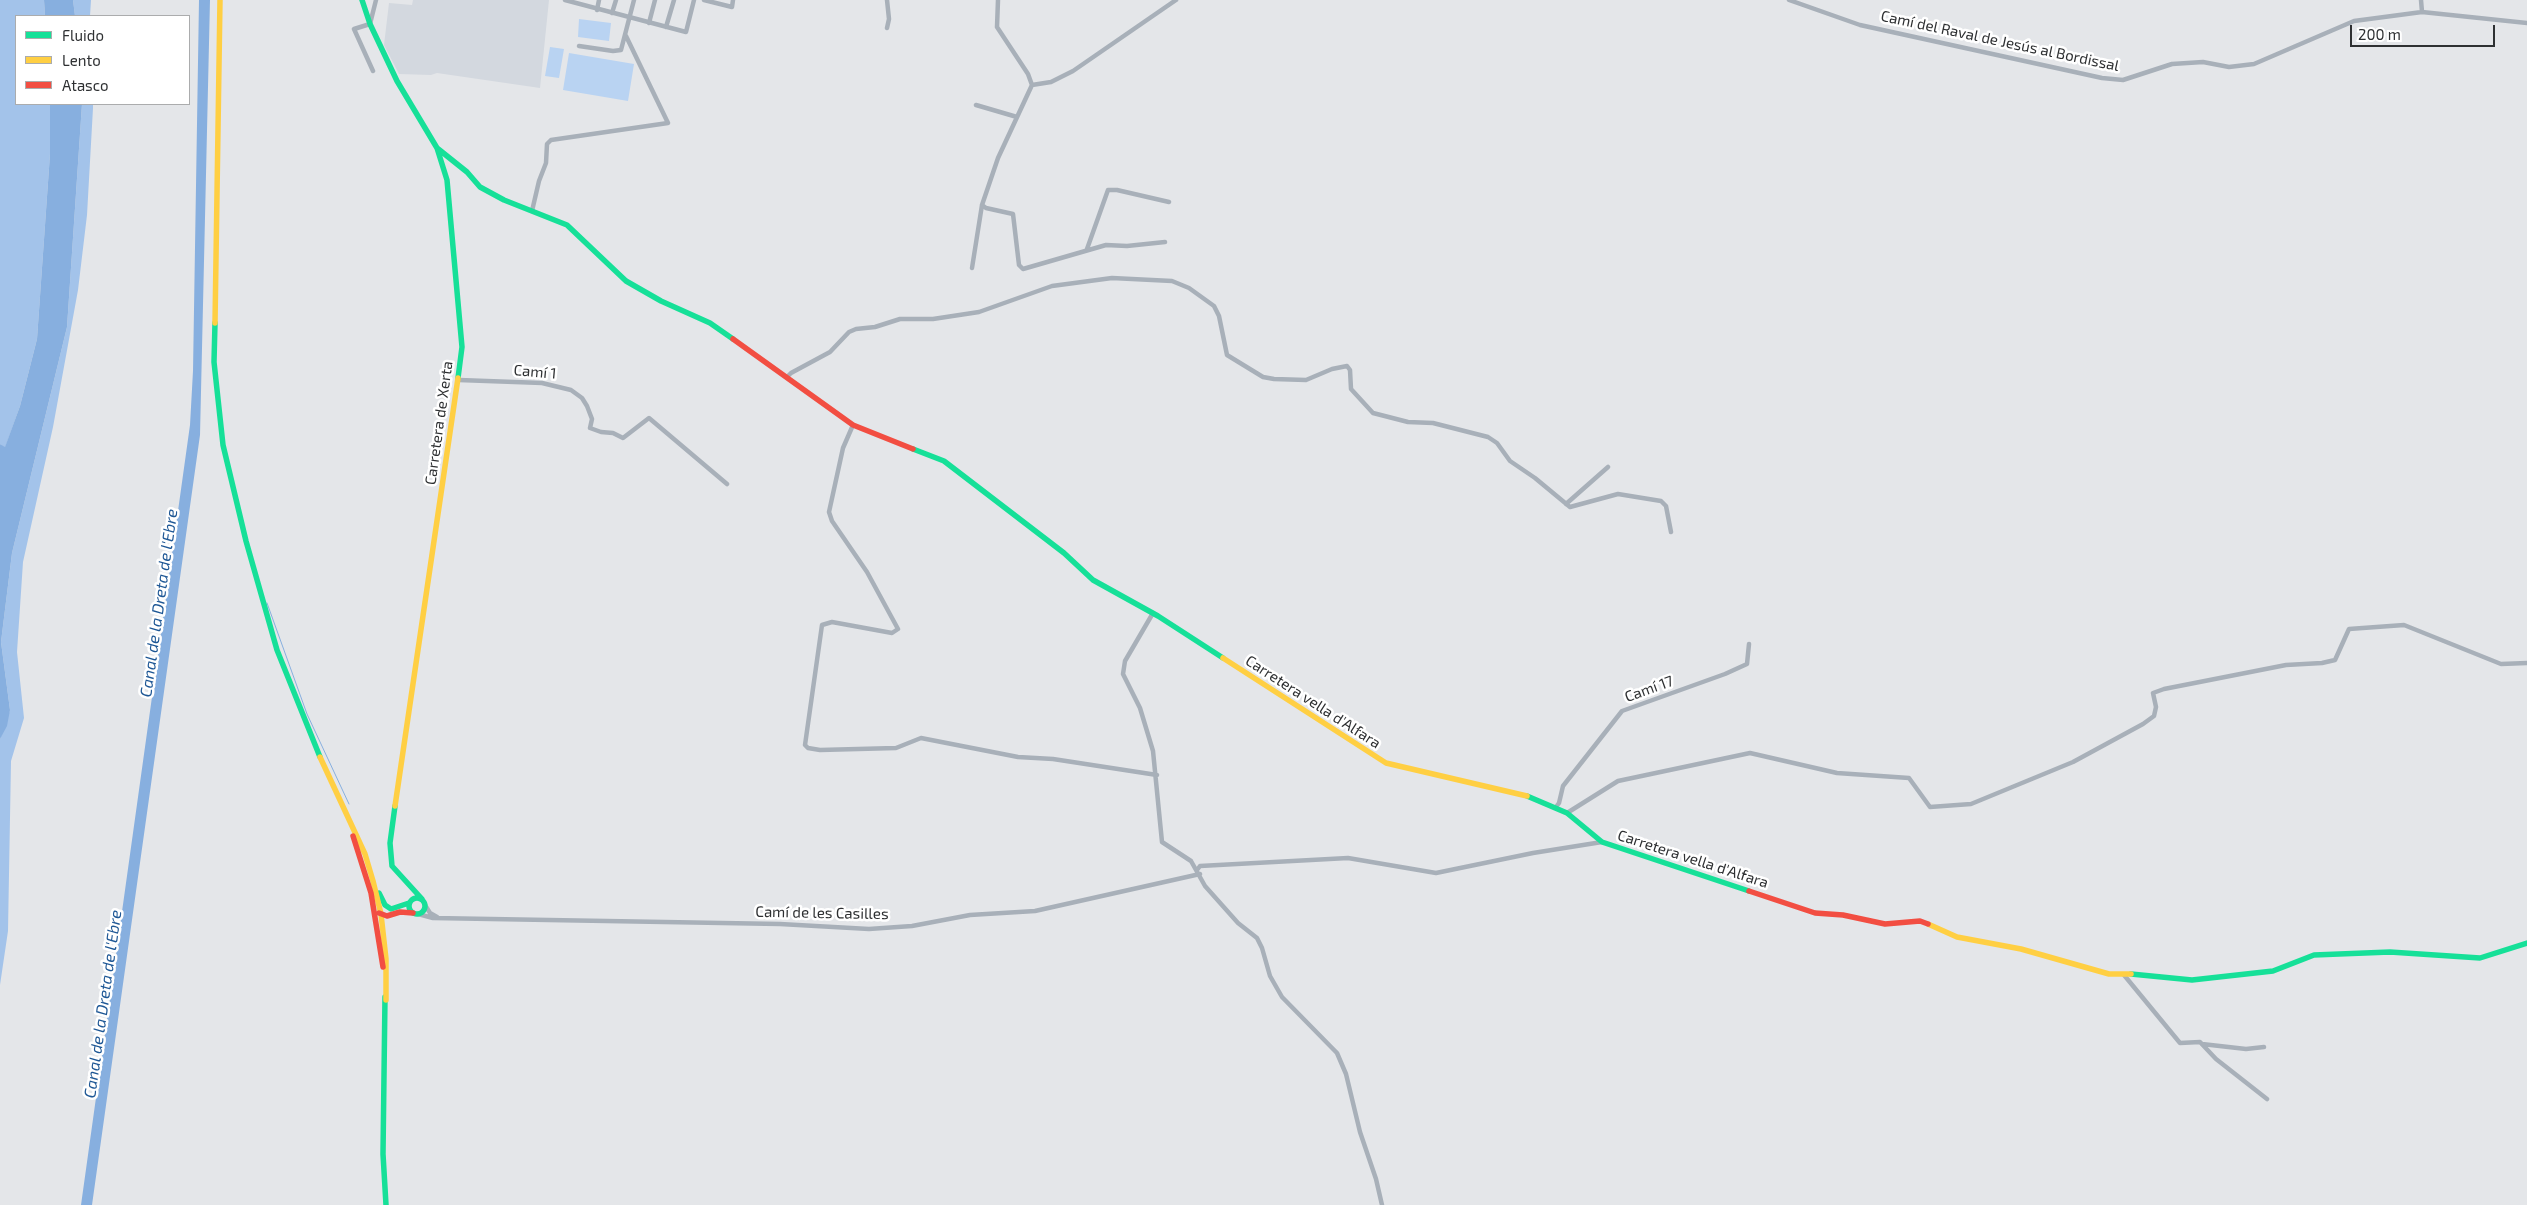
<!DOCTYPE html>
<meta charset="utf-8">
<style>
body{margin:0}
#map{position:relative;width:2527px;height:1205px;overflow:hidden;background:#e4e6e9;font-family:"Exo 2",sans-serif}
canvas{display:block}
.legend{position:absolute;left:15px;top:15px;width:175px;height:90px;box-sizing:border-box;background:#fff;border:1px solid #abacad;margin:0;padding:6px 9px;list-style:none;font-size:15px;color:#2e3032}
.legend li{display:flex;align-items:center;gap:10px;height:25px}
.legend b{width:25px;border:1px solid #abacad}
.scale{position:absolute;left:2350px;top:25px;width:145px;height:22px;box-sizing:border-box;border:2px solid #2e3032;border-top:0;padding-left:6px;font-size:15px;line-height:18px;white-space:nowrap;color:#2e3032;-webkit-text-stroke:4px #fff;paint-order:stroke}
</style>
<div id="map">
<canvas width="2527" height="1205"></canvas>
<ul class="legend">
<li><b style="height:6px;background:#16e098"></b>Fluido</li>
<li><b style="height:6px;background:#ffcf43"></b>Lento</li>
<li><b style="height:6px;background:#f24e42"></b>Atasco</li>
</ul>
<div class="scale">200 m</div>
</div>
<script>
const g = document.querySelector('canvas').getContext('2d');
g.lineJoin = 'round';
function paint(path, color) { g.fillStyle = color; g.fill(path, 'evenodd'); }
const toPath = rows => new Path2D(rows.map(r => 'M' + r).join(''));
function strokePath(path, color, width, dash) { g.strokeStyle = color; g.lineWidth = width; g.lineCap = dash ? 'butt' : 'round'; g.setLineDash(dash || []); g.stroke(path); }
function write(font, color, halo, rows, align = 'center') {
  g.font = font + ' "Exo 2",sans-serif'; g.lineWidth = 5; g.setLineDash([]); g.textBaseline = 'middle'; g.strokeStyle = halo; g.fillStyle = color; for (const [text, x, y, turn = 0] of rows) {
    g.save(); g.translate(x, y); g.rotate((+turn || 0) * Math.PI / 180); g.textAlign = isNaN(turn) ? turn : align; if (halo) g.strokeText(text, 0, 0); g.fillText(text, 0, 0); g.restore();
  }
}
const built = toPath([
 [413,0,549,0,540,88,437,73,431,75,399,74,384,45,389,3,412,5]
]);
const green = toPath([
 [579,19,611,23,609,41,578,37],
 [550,47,564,49,559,78,545,76],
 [569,53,634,64,628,101,563,90]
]);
const forest = toPath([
 [0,0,44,0,45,16,16,16,16,104,50,104,50,154,37,339,20,406,5,448,0,444],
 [73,0,91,0,90,16,75,16],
 [82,104,93,104,93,108,87,215,78,290,53,427,23,562,17,652,24,718,11,761,8,931,0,985,0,739,10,710,1,642,12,553,67,327]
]);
const water = toPath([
 [44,0,73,0,75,16,45,16],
 [199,0,210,0,200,435,92,1205,81,1205,190,425,193,371],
 [50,104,82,104,67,327,12,553,1,642,10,710,7,726,0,739,0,444,5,447,20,406,37,339,50,154]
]);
const stream = toPath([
 [267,603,307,714,349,804]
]);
const street = toPath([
 [565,0,686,32,694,0],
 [704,0,732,7,733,0],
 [887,0,889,19,887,28],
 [1789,0,1860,25,2102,78,2123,80,2172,64,2203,62,2229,67,2254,64,2354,21,2422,12,2527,23],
 [2421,0,2422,12],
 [597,10,599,0],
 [612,13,616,0],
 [649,23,655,0],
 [666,27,674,0],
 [579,46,613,51,621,50,634,0],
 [373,71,354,29,370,24,376,0],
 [1032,85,1051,82,1073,71,1176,0],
 [976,105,1017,117],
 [982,205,986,208,1013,214,1019,265,1023,269,1106,245,1127,246,1165,242],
 [532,211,539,181,546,163,547,144,551,140,668,123,626,36],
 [1087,249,1108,190,1117,190,1169,202],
 [972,268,982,205,998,158,1032,85,1028,74,997,27,998,0],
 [787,377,791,373,830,352,849,332,856,329,875,327,900,319,933,319,979,312,1052,286,1112,278,1172,281,1189,288,1214,306,1219,316,1227,355,1263,377,1274,379,1306,380,1332,369,1347,366,1350,370,1351,389,1373,413,1408,422,1433,423,1488,437,1497,443,1510,461,1535,478,1570,507,1618,494,1661,501,1666,506,1671,532],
 [459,380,542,383,571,390,582,398,587,406,592,419,590,428,601,432,613,433,623,438,649,418,727,484],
 [853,425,843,448,829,512,832,521,867,572,898,629,892,633,832,622,822,625,805,745,808,748,820,750,896,748,921,738,1018,757,1053,759,1157,775],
 [1566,504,1608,467],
 [1153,613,1125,661,1123,674,1140,708,1153,751,1162,842,1191,861,1205,886,1238,923,1257,938,1262,948,1270,976,1282,997,1337,1053,1346,1074,1360,1132,1376,1179,1382,1205],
 [1556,807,1559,803,1563,786,1622,711,1725,674,1747,664,1749,644],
 [1567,813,1618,781,1750,753,1837,773,1909,778,1930,807,1971,804,2073,762,2143,724,2154,716,2156,707,2153,693,2164,689,2286,665,2322,663,2335,660,2349,629,2404,625,2501,664,2527,663],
 [1197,870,1200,866,1348,858,1436,873,1533,853,1602,842],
 [425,905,430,913,437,917],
 [418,914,433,918,780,924,869,929,912,926,970,915,1035,911,1200,874],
 [2124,975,2180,1043,2200,1042,2216,1059,2267,1099],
 [2202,1044,2246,1049,2264,1047]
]);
const fast = toPath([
 [362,0,370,24,397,81,437,148,447,180,462,347,458,378],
 [437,148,467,172,480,187,504,200,567,225,626,281,661,301,710,323,733,339],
 [215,323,214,362,223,445,246,541,277,650,320,757],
 [913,449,944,461,1064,553,1093,580,1158,616,1223,658],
 [1527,796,1567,813,1602,842,1749,891],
 [395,806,390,843,392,866,422,899],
 [379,893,385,905,391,909,409,903],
 '409 906a8 8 0 1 1 16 0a8 8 0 1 1-16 0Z',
 [2131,974,2192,980,2273,971,2314,955,2390,952,2480,958,2527,943],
 [385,997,383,1154,386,1205]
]);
const slow = toPath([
 [215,323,220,0],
 [1223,658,1386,763,1527,796],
 [320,757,365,854,373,881,381,914,386,959,386,1000],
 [395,806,458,378],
 [1928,924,1957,937,2021,949,2109,974,2131,974]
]);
const jam = toPath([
 [733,339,853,425,913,449],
 [353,836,371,893,383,967],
 [1749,891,1815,913,1843,915,1885,924,1920,921,1928,924],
 [379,913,387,916,400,912,413,913]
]);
const streetNames = [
 ["Camí del Raval de Jesús al Bordissal",2000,41,12],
 ["Camí 1",535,372,5],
 ["Carretera de Xerta",439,423,-82],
 ["Camí 17",1649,689,-20],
 ["Carretera vella d'Alfara",1313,702,33],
 ["Carretera vella d'Alfara",1693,859,18],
 ["Camí de les Casilles",822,913,1]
];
const waterNames = [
 ["Canal de la Dreta de l'Ebre",159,603,-82],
 ["Canal de la Dreta de l'Ebre",103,1004,-82]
];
paint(built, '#d3d8df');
paint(green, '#b9d3f2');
paint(forest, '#a3c3ea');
paint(water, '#87afdf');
strokePath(stream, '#87afdf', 1);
strokePath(street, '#a8b0b9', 4.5);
strokePath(fast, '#16e098', 5.5);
strokePath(slow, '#ffcf43', 5.5);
strokePath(jam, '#f24e42', 5.5);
write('15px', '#2e3032', '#fff', streetNames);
write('italic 16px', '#1e5795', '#fff', waterNames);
</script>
